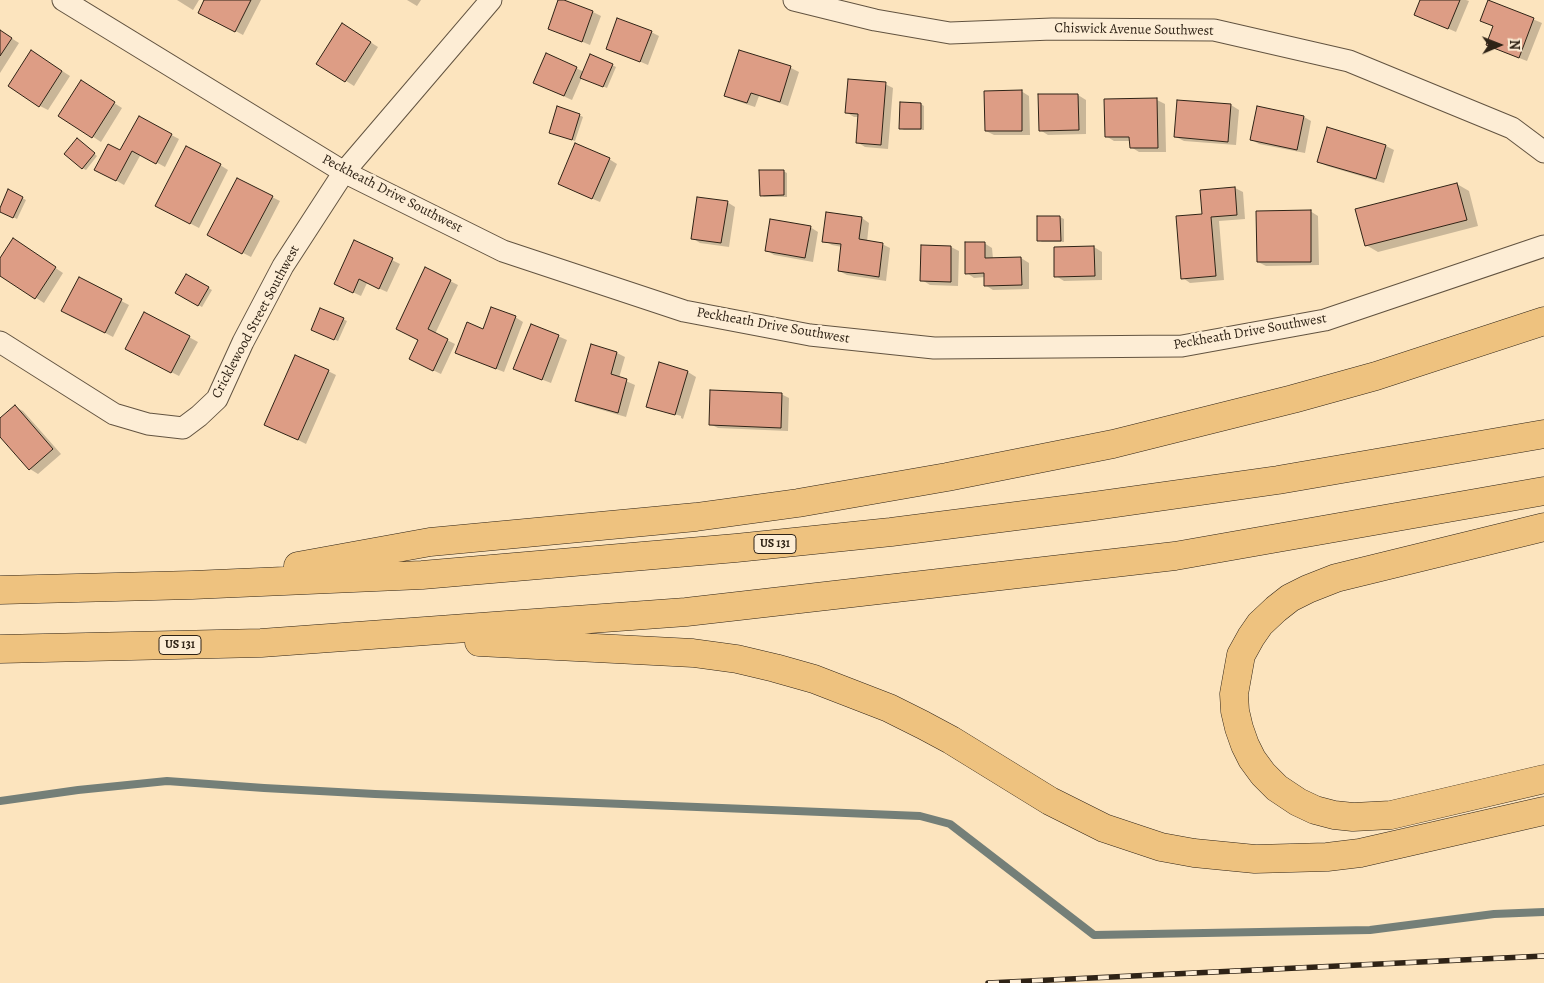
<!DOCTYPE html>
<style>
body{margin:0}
#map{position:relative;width:1544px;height:983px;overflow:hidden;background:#fce4be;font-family:Alegreya,serif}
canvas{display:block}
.north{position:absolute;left:1474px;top:20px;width:50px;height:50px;-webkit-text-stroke:4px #fdedd5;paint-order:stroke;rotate:89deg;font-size:14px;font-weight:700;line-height:20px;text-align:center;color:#2f2316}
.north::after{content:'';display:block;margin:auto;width:18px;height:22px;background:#2f2316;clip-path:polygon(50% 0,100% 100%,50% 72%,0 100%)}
</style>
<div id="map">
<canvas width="1544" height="983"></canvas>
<div class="north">N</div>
</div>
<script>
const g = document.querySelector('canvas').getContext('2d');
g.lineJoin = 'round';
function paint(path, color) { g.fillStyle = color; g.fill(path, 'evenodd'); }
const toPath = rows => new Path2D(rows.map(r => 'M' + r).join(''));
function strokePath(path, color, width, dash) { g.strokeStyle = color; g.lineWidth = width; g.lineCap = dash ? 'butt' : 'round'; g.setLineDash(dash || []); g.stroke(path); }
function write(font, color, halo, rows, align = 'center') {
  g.font = font + ' Alegreya,serif'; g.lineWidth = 5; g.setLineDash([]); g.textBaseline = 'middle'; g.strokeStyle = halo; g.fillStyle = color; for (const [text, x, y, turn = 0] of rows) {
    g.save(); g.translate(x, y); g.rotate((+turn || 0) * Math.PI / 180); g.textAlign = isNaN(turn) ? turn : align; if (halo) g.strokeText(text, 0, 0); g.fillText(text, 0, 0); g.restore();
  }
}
const shadow = toPath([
 [177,0,199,0,193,10],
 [206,0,261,0,243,35,206,15],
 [407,0,421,0,417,6],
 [560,0,593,12,601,16,590,45,549,28],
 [1421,0,1466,0,1469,1,1456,32,1415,14],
 [1489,1,1542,23,1527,61,1496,49,1495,27,1481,20],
 [350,29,378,47,354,86,318,63],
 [0,31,19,43,0,73],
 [651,32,659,36,648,65,608,48],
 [740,52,791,68,799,72,788,106,759,96,755,107,734,100,726,95],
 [39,56,70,76,48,110,40,106],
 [612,65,616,67,607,88,582,77,572,100,543,87,576,68,584,72],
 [885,84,893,88,888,149,865,147,857,142,859,117,854,117,846,112],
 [89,87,122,108,101,142,60,115],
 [1021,91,1029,96,1030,135,994,135,986,131],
 [1078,95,1086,100,1086,134,1048,135,1040,130],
 [1157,100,1165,104,1166,152,1139,152,1131,147,1131,141,1114,141,1106,136],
 [1178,102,1231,105,1239,110,1236,145,1184,141,1176,137],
 [921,104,924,106,924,130,904,130,900,128],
 [579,115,583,117,575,141,550,133],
 [1304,117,1311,121,1305,153,1259,144,1252,140],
 [139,118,179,139,165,167,141,154,124,185,96,169,120,152],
 [1328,129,1386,146,1394,150,1384,183,1327,166,1319,162],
 [81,142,97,156,86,170,82,168],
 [609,159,617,164,600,202,567,188],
 [220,165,228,170,199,228,164,210],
 [783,171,787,173,787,197,764,197,761,195],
 [1457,184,1469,191,1478,226,1378,252,1366,245],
 [1235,188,1243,192,1245,219,1219,221,1224,280,1190,283,1183,278,1203,216],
 [9,191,26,200,17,219,0,210],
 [272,197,280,201,251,257,216,239],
 [727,202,735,207,729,247,700,243,692,238],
 [1310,211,1318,216,1319,265,1266,266,1258,262],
 [1038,217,1060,217,1064,219,1064,242,1042,242,1039,240],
 [862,218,869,223,867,242,882,244,890,248,886,281,847,275,839,271,842,247,832,245,824,241],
 [810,227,818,232,813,262,774,255,766,250],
 [355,242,400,264,387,292,367,283,361,296,344,288],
 [984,243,992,248,993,259,1021,258,1029,263,1029,289,993,290,985,285,985,277,974,278,967,273],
 [21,245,63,273,44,303,0,274,0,261],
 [922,246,951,247,959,251,958,286,930,285,922,280],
 [1094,247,1102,252,1102,280,1064,281,1056,276,1055,248],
 [426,269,458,285,435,334,455,344,441,374,418,363],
 [186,275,212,290,202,307,176,293],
 [79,279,129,305,113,337,71,315],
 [321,309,347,321,338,341,316,331],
 [145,313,198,342,179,376,134,353],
 [515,317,523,322,504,372,456,353,484,330],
 [532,325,567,340,551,383,515,369],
 [617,353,625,357,619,378,635,385,626,417,585,405,577,400],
 [660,363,688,372,696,377,683,419,681,418,681,416,654,408,654,410,647,406],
 [328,371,336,375,306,444,272,427],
 [781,394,789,398,788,431,718,428,710,424],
 [15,407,23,411,61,454,38,474,30,469,0,435,0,420]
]);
const stream = toPath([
 [0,801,78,790,167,781,264,788,375,794,920,816,950,824,1094,935,1370,930,1494,914,1544,912]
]);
const building = toPath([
 [204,0,251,0,235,32,198,13,204,0],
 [558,0,564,0,593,11,582,42,548,29,558,0],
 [1420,0,1460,0,1448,29,1414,15,1420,0],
 [1488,0,1534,18,1519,58,1486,45,1493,26,1480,21,1488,0],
 [617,18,652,31,640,62,606,49,617,18],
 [342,23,371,42,345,82,316,64,342,23],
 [0,30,12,38,0,56,0,30],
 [31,50,62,71,39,107,8,86,31,50],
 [739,50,791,66,780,102,751,93,747,103,724,96,739,50],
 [546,53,577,67,564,96,533,83,546,53],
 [590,54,613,64,603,87,580,78,590,54],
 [848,79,886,82,881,145,856,143,858,114,845,113,848,79],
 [81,80,115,102,92,138,58,116,81,80],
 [1022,90,1022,131,985,131,984,91,1022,90],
 [1038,94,1078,94,1079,130,1039,131,1038,94],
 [1157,98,1158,148,1130,148,1129,137,1105,137,1104,99,1157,98],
 [1177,100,1231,104,1228,142,1174,137,1177,100],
 [900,102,921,103,921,129,899,129,900,102],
 [557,106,580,114,572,140,549,133,557,106],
 [1257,106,1304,116,1297,150,1250,140,1257,106],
 [139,116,172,134,156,164,132,151,116,181,94,170,108,144,120,150,139,116],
 [1327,127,1386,145,1376,179,1317,162,1327,127],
 [77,138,95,153,82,169,64,154,77,138],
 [575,143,610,158,592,199,558,184,575,143],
 [186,146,221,164,190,224,155,206,186,146],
 [759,170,784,170,784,195,760,196,759,170],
 [237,178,273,196,242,254,207,235,237,178],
 [1457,183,1467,220,1365,246,1355,209,1457,183],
 [1235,187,1237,215,1211,217,1216,276,1181,279,1176,216,1202,214,1200,190,1235,187],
 [8,189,23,197,13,218,0,212,0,208,8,189],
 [697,197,728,201,721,243,691,239,697,197],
 [1311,210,1311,262,1257,262,1256,211,1311,210],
 [826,212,862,217,859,239,883,243,879,277,838,271,841,244,822,242,826,212],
 [1037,216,1060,216,1061,241,1037,241,1037,216],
 [770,219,811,226,805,258,765,251,770,219],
 [13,238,56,267,35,299,0,276,0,258,13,238],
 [354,240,393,258,379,289,359,279,353,293,334,284,354,240],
 [965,242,985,242,985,258,1021,257,1022,285,984,286,984,273,965,274,965,242],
 [921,245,951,246,951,282,920,281,921,245],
 [1094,246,1095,276,1054,277,1054,247,1094,246],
 [425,267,451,280,428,329,448,339,433,371,409,359,418,340,396,329,425,267],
 [186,274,209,287,198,306,175,293,186,274],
 [79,277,122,299,105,333,61,311,79,277],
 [491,307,516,316,496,369,455,353,467,322,483,329,491,307],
 [320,308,344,318,334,340,311,330,320,308],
 [144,312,190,336,171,373,125,349,144,312],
 [531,324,559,335,542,380,513,369,531,324],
 [591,344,617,352,611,374,627,379,618,413,575,401,591,344],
 [295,355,329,370,298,440,264,425,295,355],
 [659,362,688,371,675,415,646,407,659,362],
 [710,390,782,393,781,428,709,425,710,390],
 [15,405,53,449,29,470,0,437,0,418,15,405]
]);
const street = toPath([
 [63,0,344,172,503,251,684,311,810,335,934,348,1182,346,1325,320,1544,246],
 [794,0,875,20,950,33,1052,29,1214,30,1349,61,1512,128,1544,152],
 [0,342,114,414,148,424,183,428,199,416,217,399,243,342,283,266,344,172,491,0]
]);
const highway = toPath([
 [1544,527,1336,578,1308,589,1290,598,1276,609,1260,624,1251,637,1241,655,1234,694,1235,711,1239,728,1245,745,1252,759,1263,774,1277,788,1298,802,1315,810,1334,815,1353,817,1391,815,1544,779],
 [298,566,430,542,696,517,798,503,947,477,1113,444,1293,399,1376,376,1544,321],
 [0,590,192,585,422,575,736,548,891,532,1087,507,1278,480,1544,434],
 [479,642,693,653,737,659,775,668,814,679,889,708,923,725,951,740,1050,801,1104,828,1161,847,1194,853,1255,859,1327,857,1360,853,1544,811],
 [0,649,261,643,686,612,1175,556,1544,491]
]);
const rail = toPath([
 [988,983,1544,956]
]);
const shields = [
 [775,544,42],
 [180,645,42]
];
const shieldNames = [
 ["US 131",775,544],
 ["US 131",180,645]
];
const streetNames = [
 ["Chiswick Avenue Southwest",1134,30,1],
 ["Peckheath Drive Southwest",392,194,27],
 ["Cricklewood Street Southwest",256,322,-62],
 ["Peckheath Drive Southwest",773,326,10],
 ["Peckheath Drive Southwest",1250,332,-10]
];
paint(shadow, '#0003');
strokePath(stream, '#747f78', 8);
paint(building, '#dd9d85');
strokePath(building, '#2f2316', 1);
strokePath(street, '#625340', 23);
strokePath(highway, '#2f2316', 29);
strokePath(street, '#fdedd5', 21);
strokePath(highway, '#eec27f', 28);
strokePath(rail, '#2f2316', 5.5);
strokePath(rail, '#fdedd5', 4, [11]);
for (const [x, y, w] of shields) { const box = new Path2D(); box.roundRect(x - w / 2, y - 9.5, w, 19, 4); g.fillStyle = '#fdedd5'; g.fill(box); strokePath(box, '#2f2316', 1); }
write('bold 12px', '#2f2316', null, shieldNames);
write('14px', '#2f2316', '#fdedd5', streetNames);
</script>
